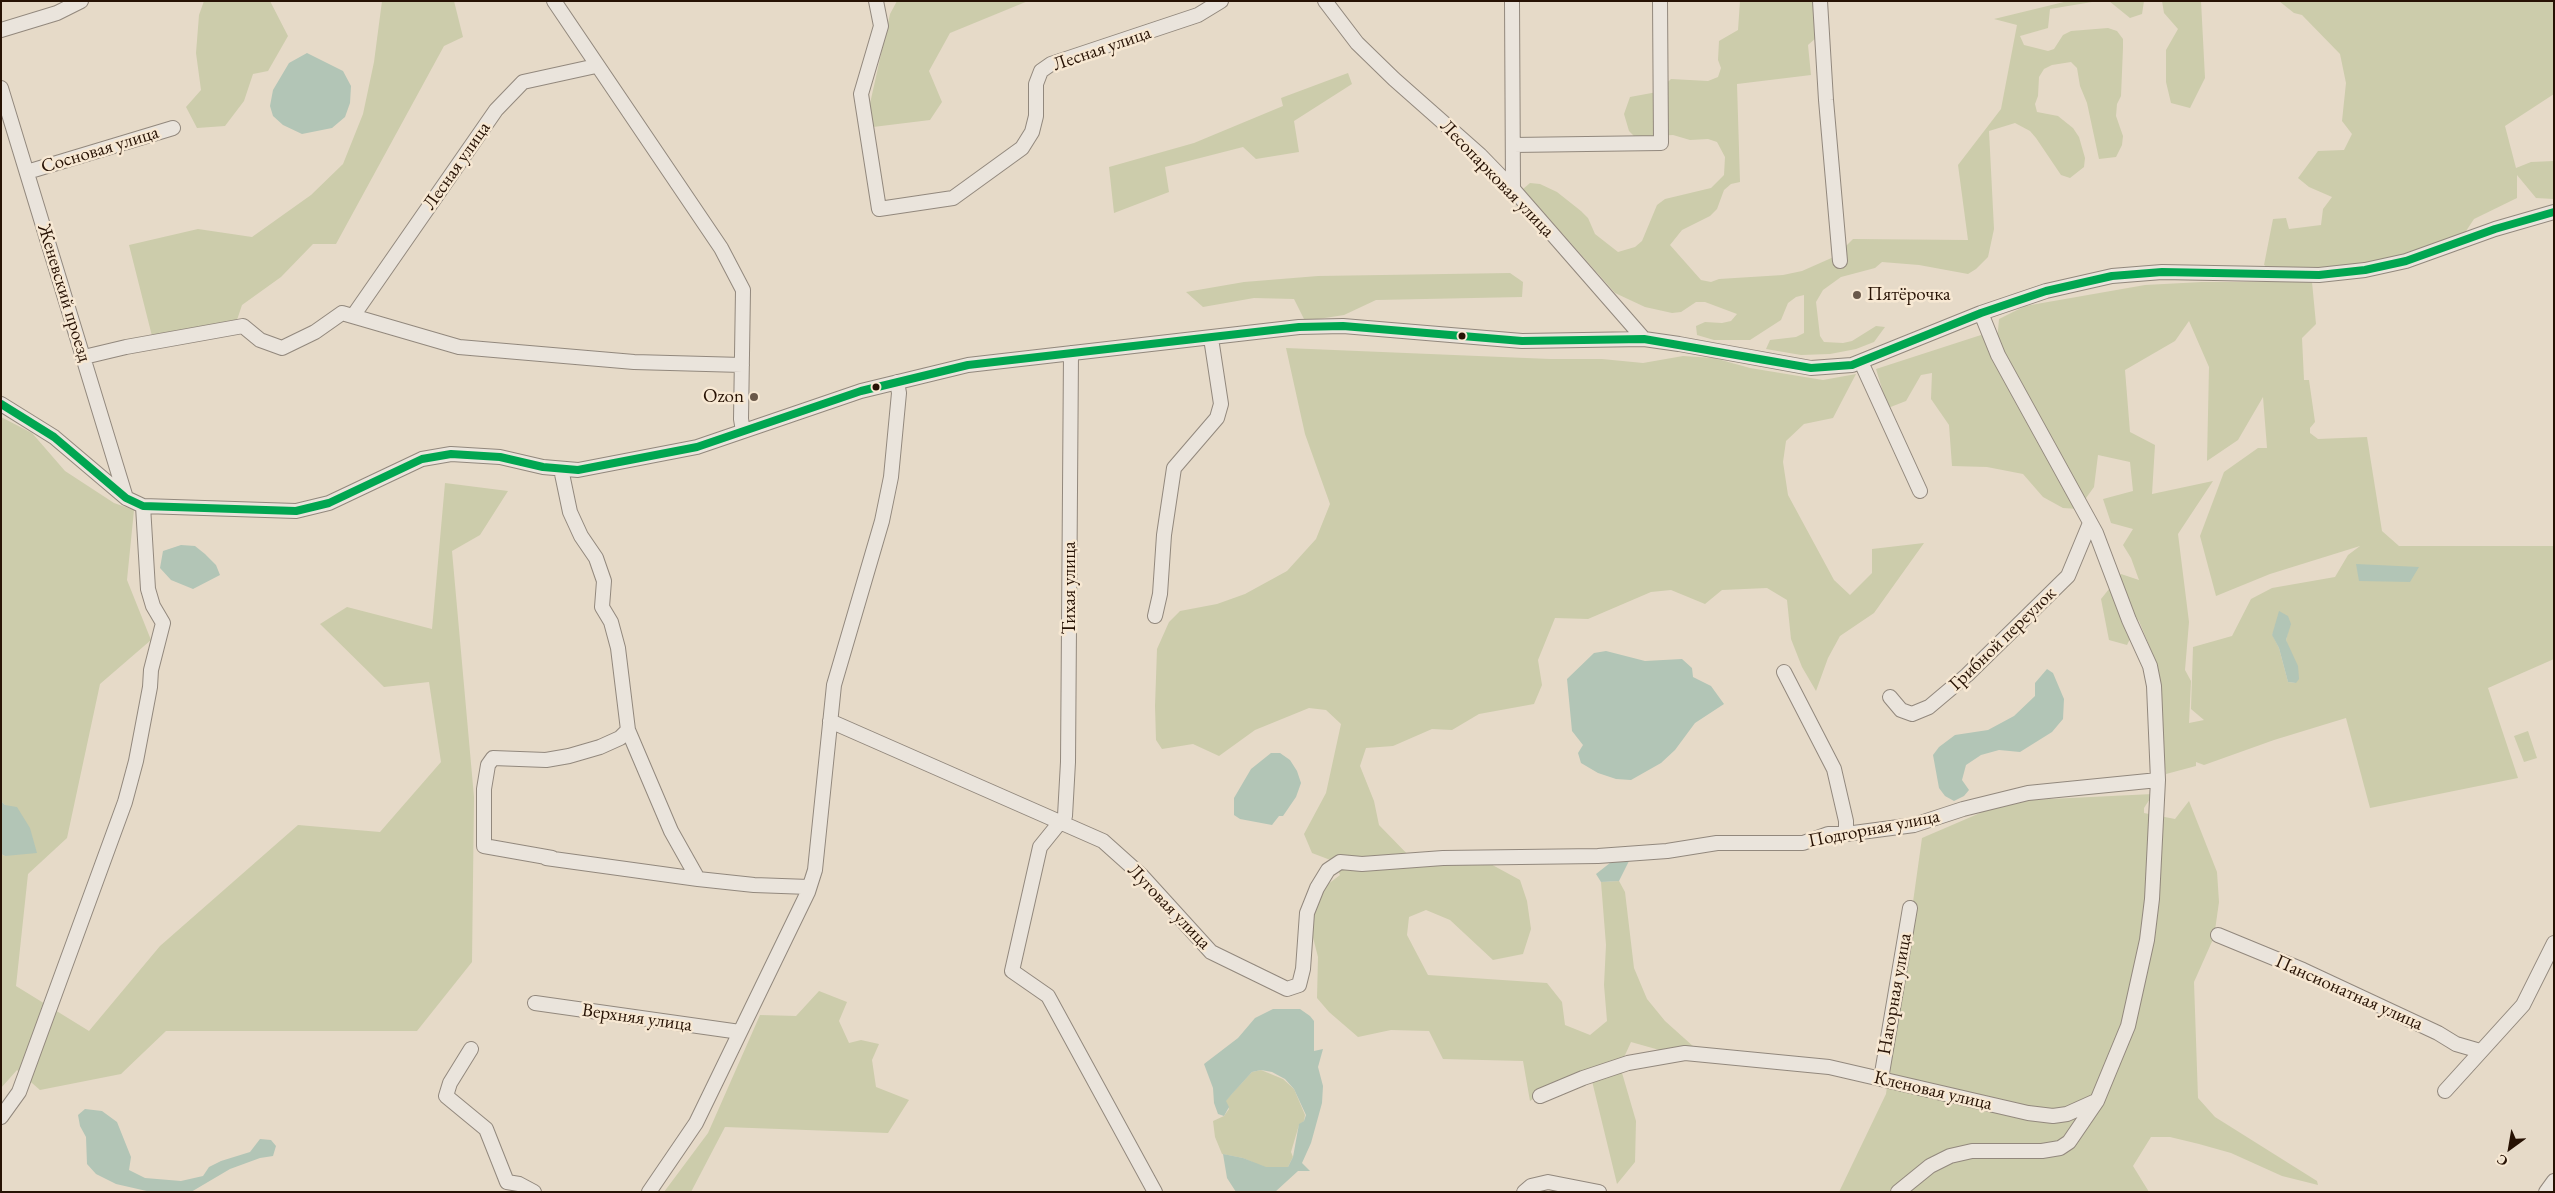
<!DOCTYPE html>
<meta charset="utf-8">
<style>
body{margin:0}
#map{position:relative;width:2555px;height:1193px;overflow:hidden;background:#e6dac8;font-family:"EB Garamond",serif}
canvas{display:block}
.frame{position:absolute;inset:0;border:2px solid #271204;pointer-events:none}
.north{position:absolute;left:2485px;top:1123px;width:50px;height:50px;-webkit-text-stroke:4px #f7e8d3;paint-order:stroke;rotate:212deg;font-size:14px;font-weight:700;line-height:20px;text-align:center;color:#271204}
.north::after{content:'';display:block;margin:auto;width:18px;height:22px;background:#271204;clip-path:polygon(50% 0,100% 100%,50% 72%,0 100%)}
</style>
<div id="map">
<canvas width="2555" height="1193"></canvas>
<div class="frame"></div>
<div class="north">С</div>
</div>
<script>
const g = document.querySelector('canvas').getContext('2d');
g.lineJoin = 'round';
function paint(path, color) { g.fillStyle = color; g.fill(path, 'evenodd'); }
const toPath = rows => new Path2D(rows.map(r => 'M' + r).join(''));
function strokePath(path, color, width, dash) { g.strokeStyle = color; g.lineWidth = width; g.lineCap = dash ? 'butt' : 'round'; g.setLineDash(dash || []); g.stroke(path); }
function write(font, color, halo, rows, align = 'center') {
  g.font = font + ' "EB Garamond",serif'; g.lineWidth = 5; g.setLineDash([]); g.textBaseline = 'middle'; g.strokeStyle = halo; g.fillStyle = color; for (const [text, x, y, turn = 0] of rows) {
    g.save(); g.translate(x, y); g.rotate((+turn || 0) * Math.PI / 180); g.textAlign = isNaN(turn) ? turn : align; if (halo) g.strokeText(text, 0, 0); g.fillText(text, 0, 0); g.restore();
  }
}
const green = toPath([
 [204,1,270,1,288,36,268,71,253,74,244,101,225,126,197,128,186,107,201,90,196,53,199,15],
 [382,1,454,1,463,37,444,46,336,244,313,244,281,277,242,305,236,323,152,336,129,245,198,229,252,237,311,195,343,164,363,114,374,62],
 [897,1,1028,1,950,33,929,71,942,102,930,120,873,127,867,117,890,14],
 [1740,1,1827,1,1826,29,1808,45,1811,75,1737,84,1740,182,1731,184,1724,190,1717,209,1710,216,1682,230,1670,245,1701,280,1711,282,1719,279,1783,275,1802,271,1836,256,1853,239,1968,240,1958,165,2001,109,2017,25,1994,19,2068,1,2098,1,2050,9,2048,28,2020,36,2024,45,2048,51,2054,49,2063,35,2071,31,2108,28,2117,31,2123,39,2123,48,2121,96,2117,104,2116,116,2123,136,2122,145,2116,157,2099,159,2087,103,2080,86,2077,68,2071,62,2052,65,2044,69,2039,77,2038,96,2035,104,2037,112,2058,116,2073,128,2079,137,2085,158,2084,167,2070,178,2061,175,2036,138,2030,131,2015,123,1989,131,1994,229,1988,257,1976,269,1968,274,1919,265,1882,262,1875,268,1841,277,1823,290,1816,302,1820,336,1824,342,1843,343,1852,341,1876,326,1885,327,1874,342,1856,349,1830,354,1801,355,1766,349,1770,340,1796,337,1804,333,1804,295,1796,297,1788,303,1781,320,1750,340,1714,340,1697,335,1696,326,1705,322,1722,323,1731,321,1737,314,1705,302,1696,302,1681,312,1672,313,1645,307,1615,293,1523,189,1530,183,1540,184,1557,192,1581,211,1588,218,1595,234,1618,252,1635,247,1642,241,1657,205,1665,199,1711,188,1724,175,1725,157,1717,142,1708,139,1690,140,1673,135,1635,137,1629,131,1624,114,1630,97,1657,92,1671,79,1708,81,1718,77,1721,68,1718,60,1719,41,1738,30],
 [2109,1,2144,1,2142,14,2130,18],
 [2162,1,2201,1,2205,78,2190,108,2171,103,2166,82,2166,50,2178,29,2164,13],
 [2279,1,2554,1,2554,94,2505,126,2516,168,2531,162,2554,161,2554,199,2536,198,2517,175,2517,198,2474,219,2464,234,2413,254,2339,270,2271,269,2264,265,2273,219,2286,218,2289,229,2321,225,2323,209,2332,197,2309,187,2298,178,2318,151,2344,150,2352,134,2342,121,2346,83,2340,54,2302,15,2294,13],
 [1348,73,1352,84,1294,121,1299,152,1256,159,1243,147,1165,167,1169,192,1114,213,1109,167,1194,143,1283,106,1281,98],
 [1510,273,1523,282,1522,297,1376,300,1344,315,1305,321,1294,299,1254,298,1203,307,1186,292,1244,282,1318,276],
 [2202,282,2312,282,2316,324,2302,338,2304,380,2309,380,2315,422,2310,428,2310,433,2318,439,2367,437,2382,531,2399,546,2554,546,2554,659,2488,688,2518,778,2370,808,2346,718,2274,740,2204,765,2196,762,2196,766,2166,774,2166,770,2162,768,2158,667,2139,621,2133,615,2136,627,2127,645,2109,640,2101,599,2121,574,2139,580,2131,558,2123,545,2133,529,2111,523,2103,499,2133,491,2130,462,2098,455,2094,487,2078,509,2063,508,2043,497,2023,474,1987,467,1952,466,1949,425,1931,399,1932,373,1921,375,1906,401,1888,408,1876,369,1981,335,1997,342,1999,319,2025,306,2145,285],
 [2189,321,2209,367,2207,461,2238,440,2263,397,2267,448,2258,448,2224,472,2200,536,2216,596,2270,574,2360,546,2348,555,2335,577,2272,588,2251,599,2232,636,2193,647,2191,709,2204,720,2189,723,2191,681,2185,670,2189,622,2178,534,2213,481,2152,494,2155,445,2130,432,2125,370,2175,341],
 [2290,623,2286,640,2296,683,2288,682,2279,648,2272,634],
 [1286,348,1550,359,1602,359,1643,363,1683,356,1714,358,1750,368,1823,380,1856,374,1833,418,1804,424,1786,441,1783,462,1788,495,1834,580,1850,595,1872,573,1872,549,1924,543,1874,613,1840,636,1828,658,1816,691,1802,667,1791,639,1787,600,1767,588,1722,590,1705,604,1671,590,1651,592,1588,619,1555,618,1538,660,1542,685,1534,704,1479,714,1452,730,1432,729,1393,746,1366,748,1360,766,1374,801,1379,825,1416,863,1485,861,1520,880,1527,901,1531,929,1523,954,1493,960,1450,920,1426,910,1409,917,1407,935,1428,975,1547,983,1562,1002,1565,1025,1590,1035,1607,1021,1604,985,1606,945,1601,882,1619,881,1625,892,1634,968,1647,999,1665,1021,1694,1047,1670,1053,1631,1042,1620,1066,1636,1121,1635,1162,1617,1184,1592,1081,1548,1089,1530,1101,1523,1061,1443,1059,1429,1031,1391,1030,1358,1037,1329,1012,1317,998,1318,957,1310,926,1323,888,1340,875,1333,861,1312,853,1304,834,1326,793,1341,724,1326,710,1309,708,1255,730,1219,756,1193,744,1162,749,1156,740,1155,706,1157,649,1169,622,1180,611,1217,604,1245,594,1287,571,1316,539,1330,504,1305,434],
 [1,417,32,433,65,471,114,503,134,510,127,580,151,640,100,684,67,838,28,874,16,986,89,1031,160,946,298,825,380,832,441,762,429,682,384,687,320,624,347,607,432,629,445,483,508,491,480,535,452,551,474,797,472,962,417,1031,166,1031,121,1074,40,1090,17,1070,1,1088,1,854,5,856,5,805,1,801],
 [2528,731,2537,758,2524,762,2514,736],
 [2153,794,2144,808,2144,813,2175,819,2189,801,2217,872,2219,902,2214,937,2194,982,2198,1098,2215,1117,2317,1181,2318,1185,2282,1176,2231,1153,2199,1144,2170,1137,2151,1137,2133,1166,2149,1192,1839,1192,1886,1094,1922,838,2008,801],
 [819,991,847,1002,839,1021,849,1043,861,1040,879,1044,872,1060,876,1087,909,1100,888,1133,725,1127,691,1192,664,1192,708,1133,760,1015,796,1016],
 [1261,1070,1283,1079,1294,1089,1305,1115,1304,1121,1299,1125,1291,1152,1293,1157,1288,1167,1263,1167,1243,1158,1222,1154,1215,1137,1213,1121,1224,1116,1229,1109,1225,1101,1252,1072]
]);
const water = toPath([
 [307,53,343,71,351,86,350,103,345,117,332,128,302,134,283,125,273,116,270,106,273,90,289,63],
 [181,545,195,546,205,554,216,565,220,575,193,589,171,580,160,568,163,551],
 [2356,564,2419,567,2410,582,2359,581],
 [2279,611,2288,616,2291,624,2286,640,2298,666,2299,679,2296,683,2288,682,2279,648,2272,635],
 [1606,651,1645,661,1682,659,1692,668,1693,677,1711,686,1724,704,1695,723,1675,750,1661,763,1631,780,1616,779,1598,773,1581,763,1578,753,1583,745,1572,731,1567,679,1594,653],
 [2047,669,2053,673,2064,699,2063,719,2052,732,2020,752,1999,750,1981,755,1966,765,1962,780,1969,790,1964,796,1954,801,1945,796,1939,788,1933,755,1939,747,1955,735,1988,730,2014,716,2035,696,2035,683],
 [1271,753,1280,753,1290,760,1297,771,1301,783,1296,797,1283,816,1279,816,1272,825,1240,819,1234,815,1234,798,1251,769],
 [1,801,5,805,17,807,30,828,37,853,5,856,1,854],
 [1615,859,1629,861,1619,881,1601,882,1596,874],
 [1273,1009,1300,1009,1310,1016,1314,1021,1314,1051,1323,1049,1318,1067,1323,1086,1322,1103,1311,1143,1302,1163,1310,1171,1298,1171,1275,1192,1236,1192,1227,1178,1223,1154,1243,1158,1266,1167,1288,1167,1293,1157,1299,1124,1304,1121,1306,1115,1294,1089,1285,1079,1272,1072,1261,1070,1252,1072,1231,1095,1226,1101,1229,1107,1224,1116,1218,1114,1214,1103,1213,1088,1204,1064,1238,1038,1255,1018],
 [85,1109,102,1111,117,1122,131,1157,129,1170,145,1178,181,1181,203,1176,209,1167,221,1161,250,1152,260,1139,271,1140,276,1146,273,1156,260,1158,230,1169,191,1192,151,1192,116,1184,96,1174,87,1164,86,1137,80,1126,78,1115]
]);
const minor = toPath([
 [554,1,721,248,743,290,741,419,743,431],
 [876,1,881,26,861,94,879,209,953,198,1022,148,1032,132,1036,116,1036,84,1041,71,1051,64,1198,15,1221,1],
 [1325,1,1357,43,1394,79,1480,155,1513,189,1644,339],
 [1512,1,1513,189],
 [1820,1,1826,100,1840,261],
 [1,30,57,13,81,1],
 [1,88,126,498],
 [1513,145,1661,143,1660,1],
 [27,172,173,128],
 [353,316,496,110,523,82,596,66],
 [1071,353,1068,762,1065,816,1040,847,1012,971,1048,996,1155,1192],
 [84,357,126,347,243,326,260,340,282,348,315,332,342,313,459,347,634,362,742,365],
 [1861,362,1920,491],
 [1,404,54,437,126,498,143,506,296,511,329,503,422,459,451,454,500,457,543,467,578,470,697,447,861,391,968,365,1299,327,1343,326,1522,341,1644,339,1679,344,1811,368,1852,365,1981,313,2046,291,2112,276,2162,272,2319,275,2365,270,2406,261,2495,229,2554,212],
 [561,469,570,512,581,536,596,558,604,581,602,607,611,622,618,648,628,730,671,831,698,879],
 [1155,616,1160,594,1164,535,1174,468,1217,418,1221,404,1211,338],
 [1784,672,1834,769,1846,821,1846,834],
 [1890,697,1901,710,1912,714,1929,707,1967,675,2068,576,2090,523],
 [830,721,1103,841,1141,875,1211,952,1287,989,1299,985,1303,969,1307,913,1317,888,1328,870,1340,862,1362,864,1443,858,1598,856,1667,851,1717,843,1803,843,1828,834,1846,834,1914,825,1963,809,2028,793,2158,780],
 [546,858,698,879,754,885,809,887],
 [552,858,484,846,484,789,488,765,493,758,546,760,569,756,600,747,620,738,628,730],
 [2218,935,2303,970,2438,1033,2456,1044,2480,1051],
 [535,1003,740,1032],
 [471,1049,450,1083,446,1096,486,1129,507,1182],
 [1881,1079,1910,908],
 [2445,1091,2523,1005,2554,943],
 [1540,1096,1583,1078,1628,1063,1685,1053,1829,1067,2028,1113,2053,1116,2067,1114,2096,1101],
 [1,1117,19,1092,125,802,136,761,150,687,151,670,163,623,153,606,148,589,143,506],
 [507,1182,519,1184,534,1192],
 [649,1192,696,1123,808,892,815,870,834,685,882,521,891,477,899,393,897,382],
 [1524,1192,1531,1186,1548,1182,1599,1192],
 [1898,1192,1930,1166,1950,1156,1972,1151,2042,1151,2060,1148,2069,1142,2097,1101,2128,1026,2147,940,2152,899,2158,780,2154,686,2150,666,2129,620,2096,533,1998,355,1981,313],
 [2546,1192,2554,1181]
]);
const bus1 = toPath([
 [1,404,54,437,126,498,143,506,296,511,329,503,422,459,451,454,500,457,543,467,578,470,697,447,861,391,968,365,1299,327,1343,326,1522,341,1644,339,1811,368,1852,365,1981,313,2046,291,2112,276,2162,272,2319,275,2365,270,2406,261,2495,229,2554,212]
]);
const markers = [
 [1857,295,5,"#6a5849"],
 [1462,336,4.5,"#271204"],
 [876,387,4.5,"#271204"],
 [754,397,5,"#6a5849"]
];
const streetNames = [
 ["Лесная улица",1102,49,-19],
 ["Сосновая улица",100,150,-17],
 ["Лесная улица",457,166,-55],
 ["Лесопарковая улица",1497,179,46],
 ["Женевский проезд",64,293,73],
 ["Тихая улица",1070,588,-90],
 ["Грибной переулок",2003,639,-44],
 ["Подгорная улица",1874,829,-11],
 ["Луговая улица",1169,907,46],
 ["Пансионатная улица",2349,993,24],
 ["Нагорная улица",1895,994,-80],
 ["Верхняя улица",637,1018,8],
 ["Кленовая улица",1933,1091,13]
];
const poiNames = [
 ["Пятёрочка",1867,295],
 ["Ozon",744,397,"right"]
];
paint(green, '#ccccab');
paint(water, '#b2c5b6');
strokePath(minor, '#92887d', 16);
strokePath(minor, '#eae4dc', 14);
strokePath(bus1, '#00a651', 8);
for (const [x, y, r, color] of markers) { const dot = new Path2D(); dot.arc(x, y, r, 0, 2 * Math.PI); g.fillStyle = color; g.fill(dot); strokePath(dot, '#f7e8d3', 2); }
write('19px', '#271204', '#f7e8d3', streetNames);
write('19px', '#271204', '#f7e8d3', poiNames, 'left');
</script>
